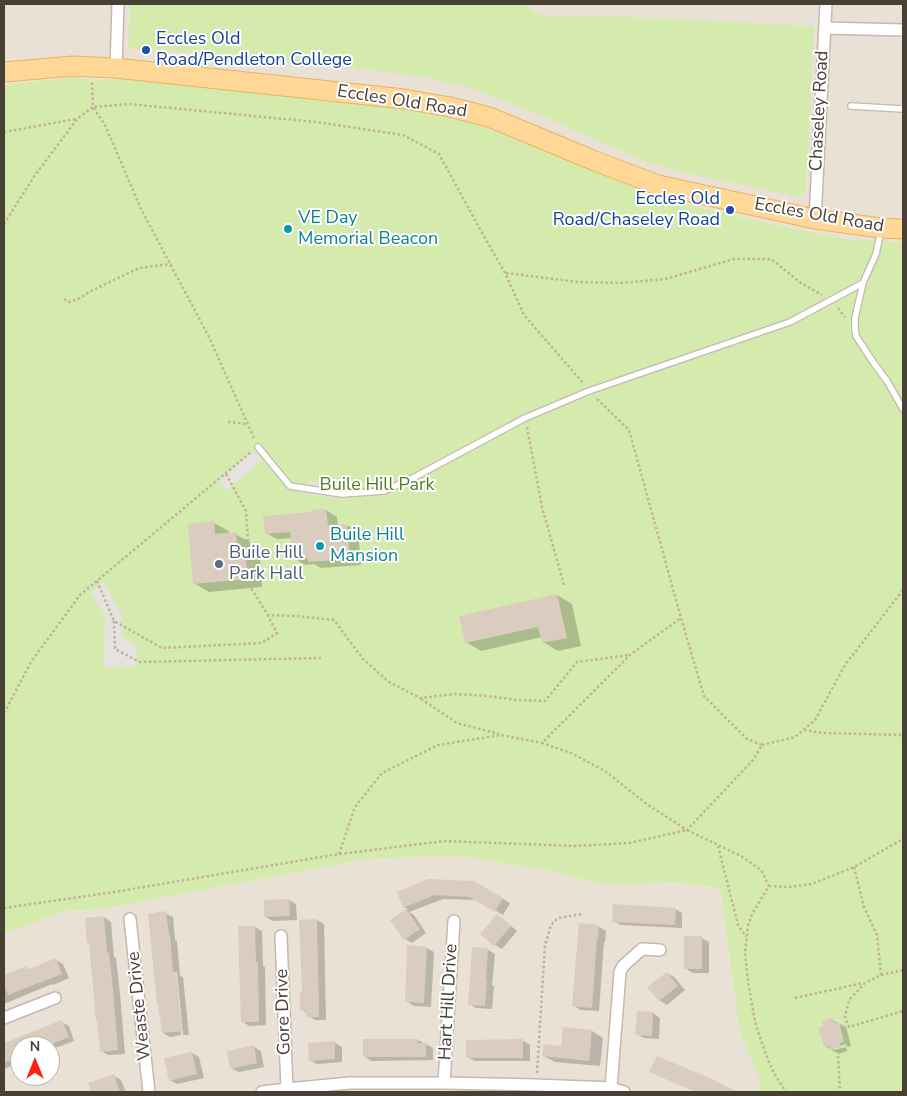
<!DOCTYPE html>
<style>
body{margin:0}
#map{position:relative;width:907px;height:1096px;overflow:hidden;background:#f4efe7;font-family:"Nunito Sans",sans-serif}
canvas{display:block}
.frame{position:absolute;inset:0;border:5px solid #483f35;pointer-events:none}
.north{position:absolute;left:10px;top:1036px;width:50px;height:50px;box-sizing:border-box;background:#fff;border:1px solid #b6b2ae;border-radius:50%;rotate:0deg;font-size:14px;font-weight:700;line-height:20px;text-align:center;color:#483f35}
.north::after{content:'';display:block;margin:auto;width:18px;height:22px;background:#ff2014;clip-path:polygon(50% 0,100% 100%,50% 72%,0 100%)}
</style>
<div id="map">
<canvas width="907" height="1096"></canvas>
<div class="frame"></div>
<div class="north">N</div>
</div>
<script>
const g = document.querySelector('canvas').getContext('2d');
g.lineJoin = 'round';
function paint(path, color) { g.fillStyle = color; g.fill(path, 'evenodd'); }
const toPath = rows => new Path2D(rows.map(r => 'M' + r).join(''));
function strokePath(path, color, width, dash) { g.strokeStyle = color; g.lineWidth = width; g.lineCap = dash ? 'butt' : 'round'; g.setLineDash(dash || []); g.stroke(path); }
function write(font, color, halo, rows, align = 'center') {
  g.font = font + ' "Nunito Sans",sans-serif'; g.lineWidth = 4; g.setLineDash([]); g.textBaseline = 'middle'; g.strokeStyle = halo; g.fillStyle = color; for (const [text, x, y, turn = 0] of rows) {
    g.save(); g.translate(x, y); g.rotate((+turn || 0) * Math.PI / 180); g.textAlign = isNaN(turn) ? turn : align; if (halo) g.strokeText(text, 0, 0); g.fillText(text, 0, 0); g.restore();
  }
}
const residential = toPath([
 [4,4,903,4,903,242,848,239,776,225,668,200,447,112,122,77,92,81,79,76,4,85],
 [459,856,549,871,602,884,619,885,674,882,720,888,734,991,742,1037,750,1058,761,1082,756,1092,4,1092,4,934,66,911,103,909,119,906,341,864,361,860,388,858],
 [20,1046,50,1046,50,1076,20,1076]
]);
const green = toPath([
 [130,4,528,4,531,9,537,13,549,16,614,16,814,26,806,191,799,197,686,173,647,162,523,108,467,87,423,77,370,70,249,58,128,48],
 [79,76,92,81,122,77,447,112,668,200,776,225,848,239,903,242,903,1092,756,1092,761,1082,750,1058,742,1037,738,1020,720,888,674,882,619,885,602,884,549,871,459,856,388,858,361,860,341,864,103,909,66,911,4,934,4,85]
]);
const parking = toPath([
 [253,451,262,460,226,491,219,480],
 [308,481,348,487,347,499,306,494],
 [103,581,121,613,122,637,136,645,137,667,104,667,105,615,91,592]
]);
const shadow = toPath([
 [326,510,337,517,338,526,346,525,358,531,361,565,321,568,314,564,305,565,294,558,292,538,277,539,266,533,313,513],
 [214,523,229,531,229,534,235,534,250,542,252,554,260,559,262,587,209,592,194,583],
 [557,595,572,604,581,646,558,651,543,642,542,637,481,651,466,642],
 [474,882,510,903,503,915,478,900,443,899,409,912,414,915,426,933,412,943,405,939,392,920,408,909,404,907,398,892],
 [289,900,296,904,297,920,273,921,266,917],
 [675,909,682,913,682,928,621,925,613,921],
 [165,913,173,917,175,940,177,941,180,976,183,977,189,1035,183,1035,177,972,174,972,181,1035,170,1037,163,1033],
 [497,916,504,920,517,931,502,949,495,945],
 [104,917,111,922,114,957,116,958,120,994,125,1054,108,1055,101,1051],
 [317,920,324,924,326,1020,315,1020,308,1016,308,1014,302,1010,303,993],
 [580,925,599,927,606,931,605,942,604,942,599,1011,581,1010,574,1006],
 [239,927,255,927,262,931,263,966,265,967,266,1025,249,1026,242,1021],
 [701,938,709,942,709,973,693,973,685,968],
 [427,948,434,952,431,1007,414,1006,406,1001],
 [488,950,495,954,492,985,494,986,492,1009,476,1008,469,1004],
 [56,960,63,964,69,978,53,985,52,984,4,1004,4,977,26,968,29,970],
 [667,973,674,977,685,990,667,1005,659,1000],
 [653,1013,660,1018,659,1039,644,1038,637,1034],
 [832,1020,846,1027,851,1046,847,1047,846,1044,832,1048,834,1050,846,1047,847,1051,839,1054,825,1046],
 [62,1022,69,1026,74,1041,50,1050,50,1046,20,1046,20,1062,4,1069,4,1044],
 [592,1031,603,1038,600,1066,555,1062,544,1056,562,1047],
 [418,1040,433,1048,433,1060,371,1061,364,1056],
 [522,1040,530,1045,530,1061,475,1061,467,1057],
 [335,1043,342,1047,342,1062,317,1064,310,1060],
 [254,1047,261,1051,264,1067,239,1072,231,1068],
 [192,1053,199,1057,204,1078,177,1084,170,1080],
 [651,1072,710,1079,734,1092,696,1092],
 [114,1076,121,1080,126,1092,92,1092,89,1084]
]);
const building = toPath([
 [326,509,328,525,347,524,350,559,308,562,308,558,293,559,290,532,265,534,263,516,311,512,311,510],
 [214,521,215,534,236,532,237,550,245,549,248,579,193,584,188,524],
 [557,594,567,638,542,643,538,627,465,643,459,616],
 [428,879,474,881,503,898,495,912,469,897,435,895,403,908,397,892],
 [289,899,290,916,264,917,264,900],
 [613,904,676,908,675,925,612,922],
 [406,909,420,929,404,940,390,920],
 [166,911,169,935,170,935,173,972,176,972,182,1031,162,1033,158,1004,157,1005,148,914],
 [497,914,511,926,494,946,480,934],
 [104,916,107,953,109,952,113,989,118,1050,100,1052,97,1021,96,1021,89,943,87,943,85,918],
 [317,919,319,1017,306,1017,306,1011,300,1011,300,992,302,992,299,920],
 [579,923,599,925,598,938,597,938,592,1008,572,1006],
 [238,926,255,926,256,962,258,962,259,1022,241,1022],
 [684,936,702,936,702,969,684,969],
 [407,945,427,947,424,1003,405,1002],
 [472,947,488,948,486,981,487,981,485,1006,468,1005],
 [56,958,62,974,8,995,4,985,4,975,26,966,27,970],
 [667,972,678,986,659,1001,647,987],
 [637,1011,653,1012,652,1036,635,1035],
 [833,1018,834,1023,839,1022,844,1042,840,1043,841,1047,830,1050,829,1046,824,1047,818,1028,823,1026,822,1021],
 [62,1020,69,1037,47,1046,15,1046,19,1057,4,1063,4,1043],
 [563,1027,592,1030,589,1061,542,1056,544,1044,561,1046],
 [363,1039,418,1039,418,1043,426,1043,426,1057,363,1057],
 [523,1039,523,1058,466,1058,466,1040],
 [335,1041,335,1059,309,1061,308,1043],
 [254,1045,257,1063,230,1069,227,1051],
 [192,1052,197,1074,169,1081,164,1058],
 [657,1056,710,1078,737,1092,696,1092,649,1072],
 [114,1074,120,1092,91,1092,88,1083]
]);
const path = toPath([
 [4,132,76,119],
 [4,224,35,175,77,119,93,107,92,82],
 [506,273,578,282,621,283,665,279,734,259,771,259,801,283,822,295],
 [64,299,69,302,78,299,91,291,139,268,171,264],
 [838,308,845,317],
 [597,399,629,430,681,618,704,696,747,739,762,745,753,760,687,830,648,805,605,771,571,753,542,743,631,654,681,618],
 [228,422,248,424],
 [527,427,542,507,564,585],
 [254,438,209,337,141,209,105,125,93,107,129,104,316,122,403,135,439,154,481,231,505,273,524,315,584,384],
 [226,474,246,511,251,588,268,615,296,616,334,620,363,659,389,682,420,698,455,694,488,696,517,700,545,701,577,662,629,655],
 [97,581,114,621,162,648,262,643,277,633,268,616],
 [114,621,115,649,140,662,321,658],
 [421,699,457,723,499,734],
 [4,713,31,662,80,595,251,452],
 [804,730,823,733,903,735],
 [762,745,795,737,815,720,845,665,903,590],
 [718,846,738,925,746,937],
 [339,854,355,807,382,773,438,745,501,735,542,743],
 [854,867,864,907,877,935,881,975],
 [769,886,789,887,812,884,854,867,903,839],
 [4,908,114,892,339,854,445,841,575,846,629,843,687,830,741,856,761,870,769,886,752,914,748,926,745,953,748,981,754,1016,757,1029,768,1060,775,1075,786,1092],
 [903,970,881,975,865,983,849,1000,845,1017,849,1027,903,1011],
 [795,998,863,983],
 [838,1056,840,1092],
 [537,1073,545,945,551,925,558,918,583,914]
]);
const service = toPath([
 [851,106,903,109],
 [863,283,855,318,855,330,856,336,873,362,887,381,903,409],
 [258,447,290,486,342,494,384,491,413,478,525,418,589,391,790,322,863,283,876,254,881,230]
]);
const minor = toPath([
 [825,28,903,30],
 [116,68,118,4],
 [815,219,826,4],
 [130,919,149,1092],
 [281,936,287,1089],
 [4,1018,55,998],
 [444,1083,454,921],
 [611,1088,620,972,623,966,642,949,660,950],
 [262,1092,287,1089,350,1083,444,1083,536,1085,611,1088,624,1092]
]);
const primary = toPath([
 [4,72,73,66,116,68,404,99,450,107,489,117,595,161,658,185,815,219,881,228,903,229]
]);
const markers = [
 [146,50,5,"#1a4fb4"],
 [730,210,5,"#1a4fb4"],
 [288,229,5,"#0f9aa8"],
 [320,546,5,"#0f9aa8"],
 [219,564,5,"#5c6f8a"]
];
const transitNames = [
 ["Eccles Old",156,40],
 ["Road/Pendleton College",156,61],
 ["Eccles Old",720,200,"right"],
 ["Road/Chaseley Road",720,221,"right"]
];
const streetNames = [
 ["Eccles Old Road",402,102,9],
 ["Chaseley Road",820,111,-87],
 ["Eccles Old Road",819,216,10],
 ["Hart Hill Drive",449,1002,-87],
 ["Weaste Drive",140,1006,-96],
 ["Gore Drive",284,1012,-92]
];
const cultureNames = [
 ["VE Day",298,219],
 ["Memorial Beacon",298,240],
 ["Buile Hill",330,536],
 ["Mansion",330,557]
];
const parkNames = [
 ["Buile Hill Park",377,486]
];
const serviceNames = [
 ["Buile Hill",229,554],
 ["Park Hall",229,575]
];
paint(residential, '#e9e1d5');
paint(green, '#d5ebae');
paint(parking, '#e5e2df');
paint(shadow, '#0003');
paint(building, '#dacdbf');
strokePath(service, '#c4b9ac', 8);
strokePath(minor, '#c4b9ac', 14);
strokePath(primary, '#ebb35f', 21);
strokePath(path, '#c3b099', 2.5, [2.5, 2.5]);
strokePath(service, '#fff', 5.5);
strokePath(minor, '#fff', 11);
strokePath(primary, '#ffd796', 19);
for (const [x, y, r, color] of markers) { const dot = new Path2D(); dot.arc(x, y, r, 0, 2 * Math.PI); g.fillStyle = color; g.fill(dot); strokePath(dot, '#fff', 2); }
write('18px', '#164399', '#fff', transitNames, 'left');
write('18px', '#483f35', '#fff', streetNames);
write('18px', '#0d838f', '#fff', cultureNames, 'left');
write('18px', '#4f7e25', '#fff', parkNames);
write('18px', '#4e5e75', '#fff', serviceNames, 'left');
</script>
